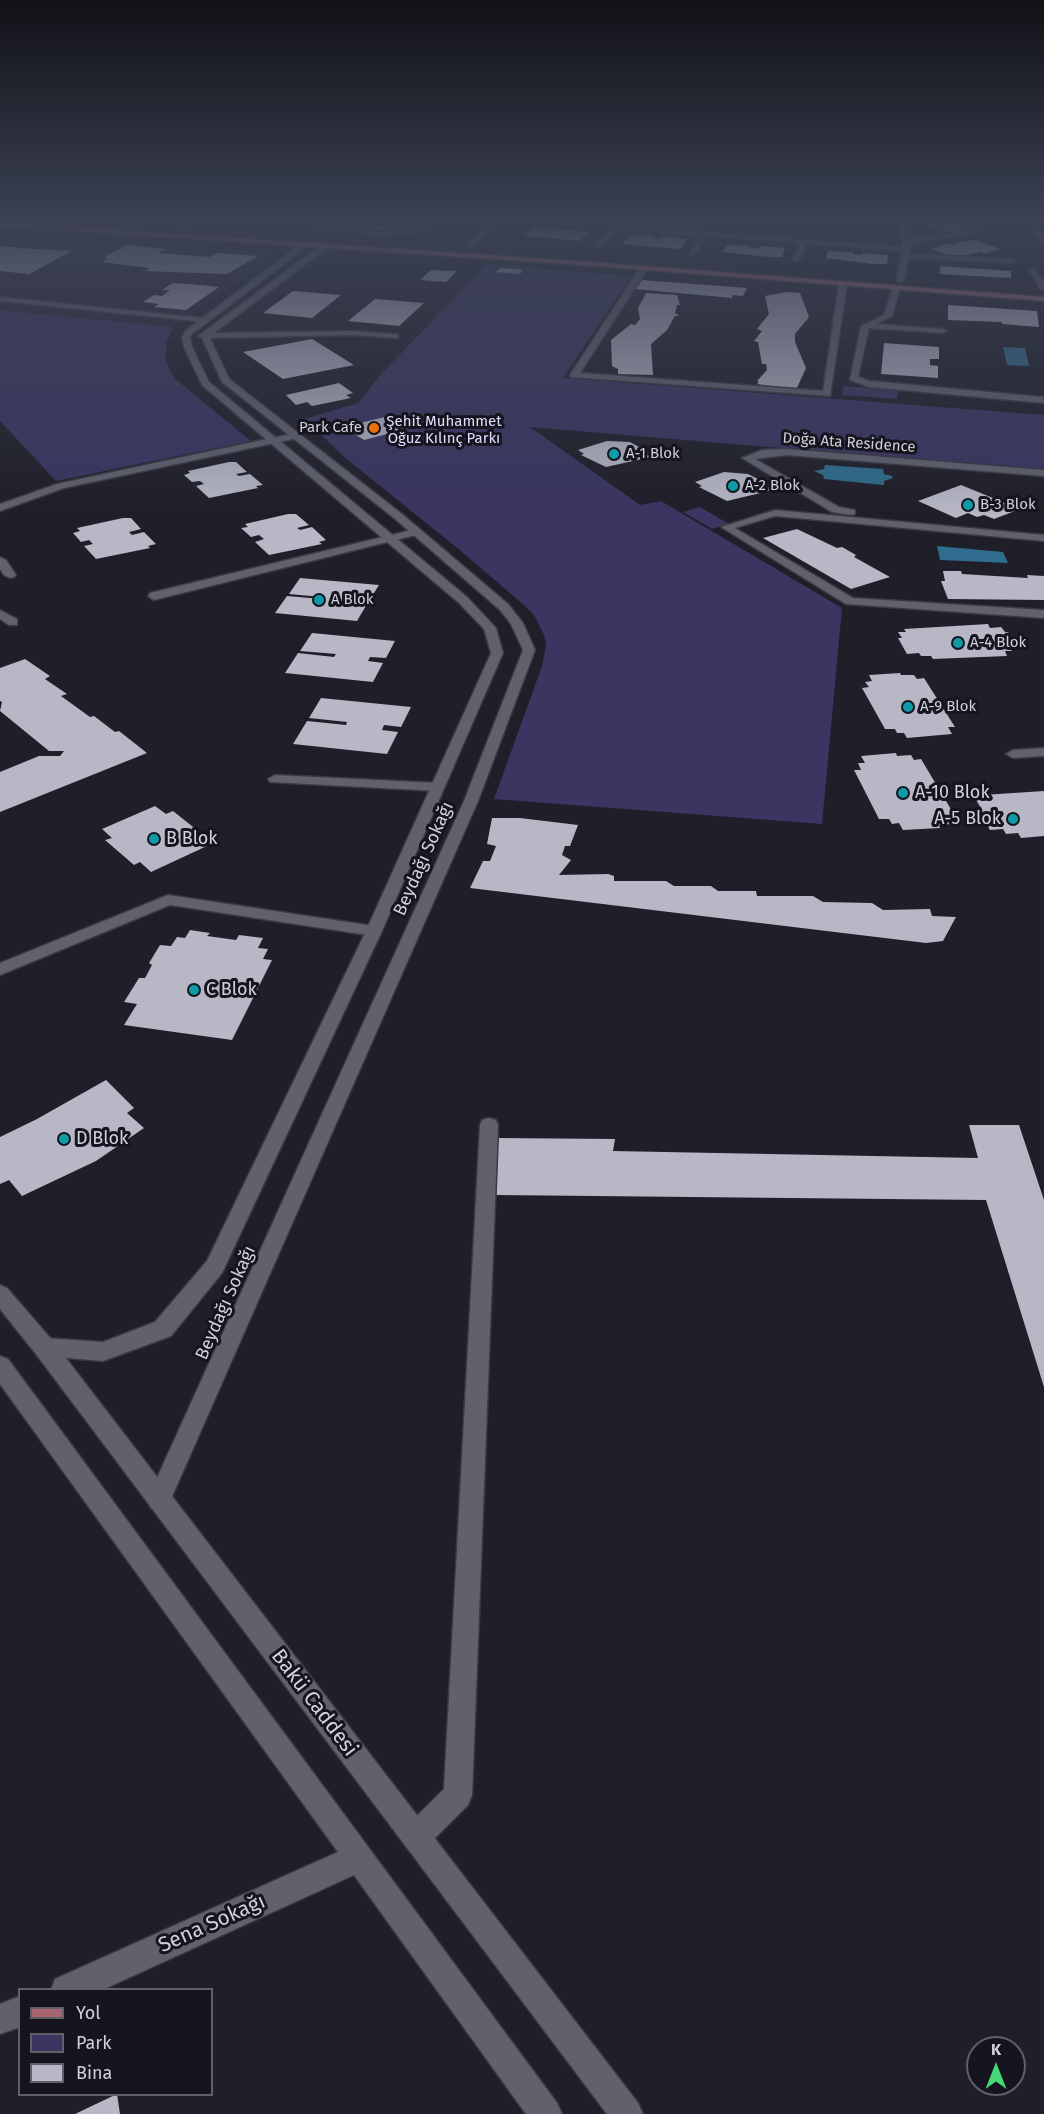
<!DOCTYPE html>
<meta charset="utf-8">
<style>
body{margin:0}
#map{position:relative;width:1044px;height:2114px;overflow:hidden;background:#1f1f29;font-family:"Fira Sans",sans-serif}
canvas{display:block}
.legend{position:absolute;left:18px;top:1988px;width:195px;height:108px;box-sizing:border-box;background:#16151f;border:2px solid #616069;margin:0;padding:8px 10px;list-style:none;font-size:18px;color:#d1d1d8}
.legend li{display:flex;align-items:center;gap:12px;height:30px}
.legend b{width:30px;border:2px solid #616069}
.north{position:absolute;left:966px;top:2036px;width:60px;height:60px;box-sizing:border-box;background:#16151f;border:2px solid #616069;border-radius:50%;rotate:0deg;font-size:16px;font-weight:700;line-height:24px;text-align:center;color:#d1d1d8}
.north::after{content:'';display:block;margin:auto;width:21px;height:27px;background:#46d779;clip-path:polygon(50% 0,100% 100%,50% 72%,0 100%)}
</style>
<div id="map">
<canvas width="1044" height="2114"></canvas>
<ul class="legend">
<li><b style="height:8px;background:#a86570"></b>Yol</li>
<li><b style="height:16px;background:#3a3561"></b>Park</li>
<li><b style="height:16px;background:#b7b7c5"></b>Bina</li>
</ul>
<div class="north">K</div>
</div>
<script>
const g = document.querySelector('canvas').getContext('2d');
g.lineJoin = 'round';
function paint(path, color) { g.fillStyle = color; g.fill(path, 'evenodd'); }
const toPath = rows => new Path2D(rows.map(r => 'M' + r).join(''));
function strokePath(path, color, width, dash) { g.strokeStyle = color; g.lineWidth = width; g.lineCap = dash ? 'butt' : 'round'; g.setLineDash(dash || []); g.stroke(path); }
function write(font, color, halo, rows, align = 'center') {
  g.font = font + ' "Fira Sans",sans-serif'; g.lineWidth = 6; g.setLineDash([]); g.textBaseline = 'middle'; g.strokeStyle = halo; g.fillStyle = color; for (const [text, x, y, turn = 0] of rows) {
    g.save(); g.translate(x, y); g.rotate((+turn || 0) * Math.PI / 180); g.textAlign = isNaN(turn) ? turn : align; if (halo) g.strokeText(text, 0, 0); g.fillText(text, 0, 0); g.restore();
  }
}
const built = toPath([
 [0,232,126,242,278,254,174,327,0,310]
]);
const green = toPath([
 [487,264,631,276,563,378,1044,415,1044,470,530,427,640,505,661,501,842,608,822,824,494,799,542,666,546,645,544,635,534,615,525,606,461,551,349,461,304,419,358,403,383,372],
 [0,310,174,327,167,340,165,360,174,378,251,441,56,481,0,421],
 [844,386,898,390,897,399,842,395],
 [700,507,729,524,712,529,683,512]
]);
const water = toPath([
 [1003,347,1025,348,1029,366,1007,365],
 [825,465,883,469,884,474,892,476,893,478,884,481,884,485,824,479,823,475,814,471,824,469],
 [937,546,1003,552,1008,563,940,560]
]);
const building = toPath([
 [350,220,375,220,375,221,355,224,345,221],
 [816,220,853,220,859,222,832,225],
 [939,220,975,220,990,225,946,232,923,225],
 [407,222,419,228,402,231,395,229,400,231,382,233,371,227],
 [533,228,558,228,555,231,563,231,565,229,589,232,580,241,524,236],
 [629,235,654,236,652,238,660,239,662,236,687,239,680,249,622,244],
 [974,240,1000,249,984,254,980,252,955,257,931,249,946,244,959,245,952,243],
 [127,245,165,249,158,253,210,257,217,253,258,256,227,274,145,271,150,268,102,262,108,258,105,258,106,256],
 [726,245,751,246,750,248,759,248,760,246,785,248,782,257,769,257,723,252],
 [0,246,34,249,72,251,29,274,0,271],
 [828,251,853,252,853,254,862,255,862,253,888,255,887,264,873,264,826,258],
 [940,266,1011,271,1011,278,940,274],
 [500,268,523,270,520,274,496,272],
 [431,270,457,271,446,282,420,280],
 [642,280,747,288,743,296,733,295,732,298,635,289],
 [173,283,189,284,219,287,186,310,154,307,159,304,143,302,154,295,162,296,170,290,162,290],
 [293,291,341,295,312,318,263,313],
 [786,292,800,293,809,317,795,334,795,342,806,368,796,390,757,384,759,382,757,381,767,370,766,364,762,364,758,342,754,341,762,331,757,329,769,314,765,296],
 [646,293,677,295,680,305,677,305,675,313,679,316,675,316,667,330,651,344,653,375,618,374,618,369,612,366,611,340,631,324,635,325,640,319,638,308],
 [375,299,424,303,399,326,348,321],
 [948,305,1037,311,1039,327,1002,324,1002,322,948,320],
 [312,339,354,365,283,379,243,352],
 [884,343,939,347,939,359,930,359,930,365,938,366,938,378,881,374],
 [339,383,353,393,346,395,351,398,312,406,307,402,296,405,286,395],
 [393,415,414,427,364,440,344,427],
 [607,441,630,442,648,452,644,453,651,457,606,467,581,455,584,454,578,450],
 [229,462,236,462,247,472,236,474,239,476,250,474,263,485,256,486,258,488,209,498,196,486,204,484,200,481,192,482,184,475,190,473,188,471],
 [724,472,748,474,768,484,764,485,773,490,727,501,699,487,702,486,695,482],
 [961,485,1020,509,994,519,984,515,977,517,968,513,956,518,918,501],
 [288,514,296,514,309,525,297,528,300,530,312,527,326,540,319,542,322,544,269,555,255,542,264,539,259,535,251,537,241,528,248,527,245,524],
 [123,518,131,518,141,529,129,532,132,535,144,532,156,544,148,546,150,548,96,559,84,546,93,544,89,540,81,542,73,533,80,531,77,528],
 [797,529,837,548,842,547,856,555,854,557,890,577,851,589,763,538],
 [943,571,961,571,962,574,1028,578,1027,575,1044,576,1044,600,948,599,941,581,945,581],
 [300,578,379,585,369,601,355,599,352,603,367,604,357,621,275,613,287,596,321,599,322,597,289,594],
 [988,624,990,628,1001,627,1005,632,1008,632,1019,647,1009,648,1012,651,1005,651,1007,656,933,659,931,656,921,656,919,653,907,654,898,638,902,638,898,632,906,632,904,629],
 [312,633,395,641,386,658,370,657,368,661,383,663,373,682,285,673,298,653,334,657,336,654,300,651],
 [25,659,50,676,45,679,67,694,61,696,90,717,94,716,115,732,119,731,147,753,0,812,0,772,39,756,60,756,64,751,49,751,0,711,2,702,0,701,0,668],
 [900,673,901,675,914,675,917,679,924,678,955,727,948,727,952,734,907,738,904,733,897,733,895,729,885,729,862,688,869,687,865,682,872,681,869,675],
 [321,698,411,707,401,727,384,725,382,730,398,732,387,754,293,744,307,721,346,725,347,722,309,718],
 [896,753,897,756,911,755,914,760,921,759,955,816,947,817,952,824,939,825,940,828,903,830,899,823,892,824,889,819,879,819,854,770,861,770,858,763,865,763,861,756],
 [1044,791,1044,836,1021,838,1018,833,1006,834,1003,829,990,830,977,808,981,808,976,800,986,799,983,795],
 [155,806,166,814,173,811,202,834,197,838,207,846,151,872,140,862,134,865,105,840,112,838,102,829],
 [492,818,520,818,578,825,570,846,565,846,562,855,571,860,559,875,608,874,614,876,614,881,666,881,674,886,711,886,718,891,756,891,757,896,813,896,823,902,872,903,883,910,930,909,932,916,956,917,943,941,926,943,470,888,483,861,490,861,496,846,487,844],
 [190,930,210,933,207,936,236,940,239,935,263,938,258,948,268,949,263,959,272,960,232,1040,124,1025,137,1004,124,1002,139,978,145,978,152,965,149,963,160,945,171,946,177,937,185,938],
 [106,1080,134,1108,127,1113,144,1128,96,1161,22,1196,9,1180,0,1184,0,1137,37,1119],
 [969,1125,1019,1125,1044,1200,1044,1387,986,1200,496,1195,497,1138,615,1139,613,1151,978,1158],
 [117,2094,120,2114,75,2114]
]);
const lane = toPath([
 [194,220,202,220,186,230,182,230,182,228,194,220],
 [377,220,389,220,361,228,378,232,424,229,427,231,378,236,350,229,319,229,316,227,319,225,354,225,377,220],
 [901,220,907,220,910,239,981,229,984,231,910,244,909,254,1012,259,1016,261,1012,263,909,258,904,280,900,282,896,280,903,251,806,244,800,260,796,262,792,260,800,243,708,236,693,256,689,254,701,236,617,229,601,248,594,246,615,225,903,247,901,220],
 [1026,220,1032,220,1044,238,1044,245,1026,220],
 [644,266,648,268,580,373,823,391,839,284,843,282,847,284,830,396,571,377,570,375,640,268,644,266],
 [1029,269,1035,269,1044,283,1044,290,1041,290,1029,269],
 [893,286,900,288,892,316,876,324,943,329,947,331,943,333,869,328,858,377,870,381,1043,397,1044,403,869,387,850,380,861,326,884,315,893,286],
 [0,297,204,318,208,320,204,322,0,301,0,297],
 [295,433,300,436,298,438,64,488,0,511,0,504,57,484,295,433],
 [787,449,1044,470,1044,476,787,455,755,459,839,507,855,510,855,514,851,515,832,512,742,458,762,450,787,449],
 [775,510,1044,535,1044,541,775,516,735,528,853,598,1044,610,1044,618,846,604,721,527,775,510],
 [416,529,421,532,420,534,154,600,148,596,150,593,416,529],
 [0,557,6,560,16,575,14,577,10,578,4,575,0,569,0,557],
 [0,610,17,619,17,625,9,625,0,619,0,610],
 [1044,748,1044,756,1013,758,1006,754,1013,750,1044,748],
 [275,775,438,783,445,787,438,791,270,782,268,779,275,775],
 [168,895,374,926,380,927,382,931,380,935,374,936,170,905,0,975,0,963,168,895],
 [489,1118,496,1120,498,1125,472,1795,468,1805,426,1847,416,1851,406,1847,402,1837,406,1827,444,1789,480,1125,482,1120,489,1118]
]);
const street = toPath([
 [492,220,499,220,473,248,467,248,467,244,492,220],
 [301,244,308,246,192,334,190,337,192,347,209,382,467,597,496,628,503,653,382,931,222,1273,171,1336,103,1361,44,1356,36,1354,33,1347,36,1340,44,1338,103,1342,155,1322,207,1261,366,931,491,653,484,629,459,603,202,385,184,347,182,337,186,330,301,244],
 [322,245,329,247,214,333,353,331,395,334,398,334,398,338,353,335,210,338,229,379,402,514,508,604,523,623,535,650,478,801,167,1508,159,1511,151,1508,147,1500,464,801,523,650,511,624,500,610,394,518,222,382,202,338,198,336,322,245]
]);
const secondary = toPath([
 [0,1285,7,1288,52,1340,638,2103,643,2114,607,2114,36,1354,0,1309,0,1285],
 [0,1356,8,1359,557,2103,562,2114,526,2114,354,1875,102,1990,51,1990,55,1979,338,1852,0,1384,0,1356],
 [20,1996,20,2027,0,2034,0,2004,20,1996]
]);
const primary = toPath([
 [0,222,579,261,1044,297,1044,301,579,265,0,226,0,222]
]);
const markers = [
 [374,428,6,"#e8710a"],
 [614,454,6,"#0f9aa8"],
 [733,486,6,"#0f9aa8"],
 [968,505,6,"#0f9aa8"],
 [319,600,6,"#0f9aa8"],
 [958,643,6,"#0f9aa8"],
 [908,707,6,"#0f9aa8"],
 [903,793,6,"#0f9aa8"],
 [1013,819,6,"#0f9aa8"],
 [154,839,6,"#0f9aa8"],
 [194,990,6,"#0f9aa8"],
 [64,1139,6,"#0f9aa8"]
];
const farParknames = [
 ["Şehit Muhammet",444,422],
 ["Oğuz Kılınç Parkı",444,439]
];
const farPoinames = [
 ["Park Cafe",362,428,"right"],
 ["A-1 Blok",626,454],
 ["A-2 Blok",745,486],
 ["B-3 Blok",980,505],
 ["A Blok",331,600],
 ["A-4 Blok",970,643],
 ["A-9 Blok",920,707]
];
const farStreetnames = [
 ["Doğa Ata Residence",849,443,4]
];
const poiNames = [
 ["A-10 Blok",915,793],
 ["A-5 Blok",1001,819,"right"],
 ["B Blok",166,839],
 ["C Blok",206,990],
 ["D Blok",76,1139]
];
const streetNames = [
 ["Beydağı Sokağı",424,859,-66],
 ["Beydağı Sokağı",226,1303,-66]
];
const nearStreetnames = [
 ["Bakü Caddesi",314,1703,53],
 ["Sena Sokağı",212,1924,-24]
];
paint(built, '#262535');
paint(green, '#3a3561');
paint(water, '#306c8d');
paint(building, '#b7b7c5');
strokePath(lane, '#393941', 3);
strokePath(street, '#393941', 3);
strokePath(secondary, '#393941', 3);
strokePath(primary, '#393941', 3);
paint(lane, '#61616d');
paint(street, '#61616d');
paint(secondary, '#61616d');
paint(primary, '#a86570');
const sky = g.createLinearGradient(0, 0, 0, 516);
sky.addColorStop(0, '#111117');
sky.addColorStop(0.43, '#3c4254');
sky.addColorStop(1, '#3c425400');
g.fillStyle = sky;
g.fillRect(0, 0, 1044, 516);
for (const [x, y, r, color] of markers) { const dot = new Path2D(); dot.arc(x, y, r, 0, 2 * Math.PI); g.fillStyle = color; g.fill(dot); strokePath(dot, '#16151f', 2); }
write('15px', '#dedefe', '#16151f', farParknames);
write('15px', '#d1d1d8', '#16151f', farPoinames, 'left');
write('15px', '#d1d1d8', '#16151f', farStreetnames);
write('18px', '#d1d1d8', '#16151f', poiNames, 'left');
write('18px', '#d1d1d8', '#16151f', streetNames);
write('21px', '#d1d1d8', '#16151f', nearStreetnames);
</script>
